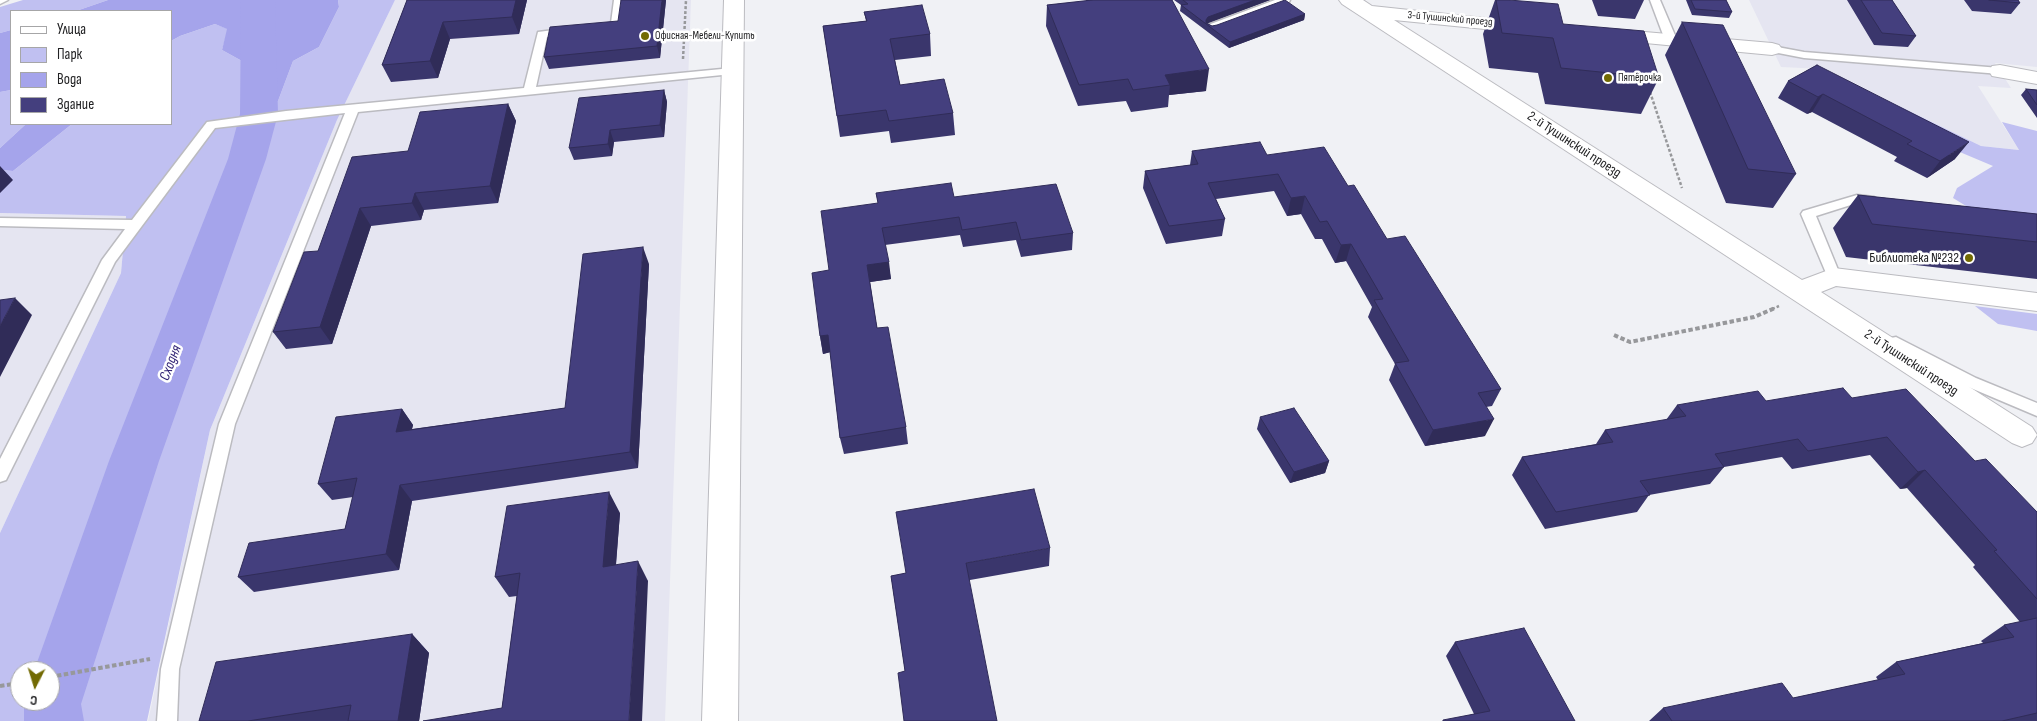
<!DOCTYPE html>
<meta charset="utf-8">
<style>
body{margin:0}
#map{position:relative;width:2037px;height:721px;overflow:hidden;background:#f0f1f5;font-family:"Sofia Sans Condensed",sans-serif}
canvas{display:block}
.legend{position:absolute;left:10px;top:10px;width:162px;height:115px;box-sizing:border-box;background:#fff;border:1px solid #a6a6a7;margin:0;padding:6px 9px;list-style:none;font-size:15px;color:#212123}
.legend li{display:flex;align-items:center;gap:10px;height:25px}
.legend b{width:25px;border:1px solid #a6a6a7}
.north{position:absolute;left:10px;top:661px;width:50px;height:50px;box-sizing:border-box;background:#fff;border:1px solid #a6a6a7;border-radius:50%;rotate:185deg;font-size:14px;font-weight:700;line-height:20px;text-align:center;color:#212123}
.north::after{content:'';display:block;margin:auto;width:18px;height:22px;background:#726a03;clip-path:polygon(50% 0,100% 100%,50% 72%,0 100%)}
</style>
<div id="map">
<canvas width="2037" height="721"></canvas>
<ul class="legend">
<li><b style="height:6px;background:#fff"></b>Улица</li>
<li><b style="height:14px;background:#c0c0f1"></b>Парк</li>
<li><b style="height:14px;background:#a5a4eb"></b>Вода</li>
<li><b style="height:14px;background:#443f7e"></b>Здание</li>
</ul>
<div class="north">С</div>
</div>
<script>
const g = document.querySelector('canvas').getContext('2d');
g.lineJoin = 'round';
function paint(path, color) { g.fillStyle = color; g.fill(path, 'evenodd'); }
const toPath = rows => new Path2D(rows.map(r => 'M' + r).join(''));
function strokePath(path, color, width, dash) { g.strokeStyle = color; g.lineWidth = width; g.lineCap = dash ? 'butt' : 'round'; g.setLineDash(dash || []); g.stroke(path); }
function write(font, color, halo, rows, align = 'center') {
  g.font = font + ' "Sofia Sans Condensed",sans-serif'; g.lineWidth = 5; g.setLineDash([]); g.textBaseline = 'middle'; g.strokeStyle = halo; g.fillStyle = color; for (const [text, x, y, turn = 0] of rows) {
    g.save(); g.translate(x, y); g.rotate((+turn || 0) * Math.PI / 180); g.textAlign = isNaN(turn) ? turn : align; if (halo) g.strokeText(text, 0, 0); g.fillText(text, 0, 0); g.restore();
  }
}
const built = toPath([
 [395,0,691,0,665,721,148,721,210,430,337,120],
 [1749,0,2037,0,2037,67,1995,63,2011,88,1978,86,2019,150,1981,146,1823,69,1781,67],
 [0,213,126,216,121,273,0,533]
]);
const green = toPath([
 [23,0,108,0,76,11,11,11,11,30,0,33,0,7],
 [338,0,395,0,337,120,210,430,147,721,0,721,0,533,121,273,126,216,0,213,0,170,13,171,72,124,171,124,171,41,180,36,215,24,228,29,222,50,251,66,241,108,278,101,293,61,319,47,339,7],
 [20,671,50,671,50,701,20,701],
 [1823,69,1981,146,2019,150,2002,122,2037,131,2037,217,1971,209,1953,198,1957,188,1993,166,1936,142],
 [11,90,11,124,26,124,0,148,0,92],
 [1975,306,2037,314,2037,331,1998,324]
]);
const water = toPath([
 [108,0,338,0,339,7,319,47,293,61,278,101,241,108,251,66,222,50,227,29,215,24,180,36,171,41,171,11,76,11],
 [11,30,11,90,0,92,0,33],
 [26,124,72,124,13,171,0,170,0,148]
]);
const river = toPath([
 [241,0,275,0,278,114,266,159,159,461,81,704,84,721,24,721,24,701,50,701,50,671,34,671,109,461,228,159,240,114,241,0]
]);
const pathFar1 = toPath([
 [683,59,686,0],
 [1650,92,1682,188],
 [1772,309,1779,306]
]);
const path = toPath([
 [1614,335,1630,342,1754,317,1775,308],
 [50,677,150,659],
 [0,686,20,683]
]);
const service = toPath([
 [0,0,8,0,0,4,0,0],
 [614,0,624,0,622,26,616,29,598,29,596,27,598,25,611,23,614,0],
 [1275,0,1290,0,1289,2,1216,29,1212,30,1206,27,1208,25,1275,0],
 [1650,0,1660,0,1677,40,1675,42,1671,43,1665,40,1650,0],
 [569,28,573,29,575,31,573,33,547,37,536,87,732,68,738,71,732,74,358,112,235,424,179,669,177,721,157,721,161,669,219,424,345,113,215,128,115,262,6,480,0,482,0,459,102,260,125,229,0,226,0,218,132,220,207,122,286,111,524,88,538,32,569,28],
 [1772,46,1804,52,2000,68,2006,71,2000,74,1804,58,1768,51,1766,49,1772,46],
 [1857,195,1874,197,1881,201,1874,205,1857,203,1816,216,1841,277,1839,280,1829,280,1801,214,1803,211,1857,195],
 [1896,337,1976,378,2037,403,2037,416,1966,386,1891,346,1889,342,1891,338,1896,337]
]);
const minor = toPath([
 [724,0,744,0,738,721,702,721,724,0],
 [1339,0,1363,0,1372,6,1532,23,1535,27,1532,31,1525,33,1394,20,1802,280,1834,268,2037,293,2037,311,1836,286,1821,292,2032,427,2037,435,2032,443,2022,447,2012,443,1342,4,1339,0],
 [1610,29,1772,43,1779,45,1782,49,1779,53,1772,55,1603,39,1600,35,1603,31,1610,29],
 [2000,65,2037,72,2037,84,1992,76,1989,71,1992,66,2000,65]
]);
const wall = toPath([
 [407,0,527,0,519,34,450,39,438,78,391,82,382,65],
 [666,0,660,58,549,69,544,57,618,21],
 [1086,0,1172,0,1206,91,1169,95,1168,107,1131,112,1126,101,1078,106,1046,26,1047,5,1086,1],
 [1174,0,1270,0,1207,23,1212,26,1305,14,1304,20,1229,48,1180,11,1181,5],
 [1495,0,1509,0,1563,24,1659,78,1641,114,1545,104,1538,73,1489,68,1483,34],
 [1592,0,1644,0,1635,19,1598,16],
 [1686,0,1726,0,1732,12,1729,18,1692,15],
 [1847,0,1892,0,1916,36,1908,47,1874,45],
 [1964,0,2018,0,2020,3,2011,14,1972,11],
 [864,12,930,34,931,56,895,60,900,85,953,113,955,135,891,143,889,131,840,137,823,26,866,21],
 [1682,22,1796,174,1773,208,1726,203,1665,55],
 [1817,65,1955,159,1927,178,1894,161,1897,157,1812,112,1807,114,1778,98,1788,81],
 [2026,89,2037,90,2037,118,2021,95],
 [664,90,667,102,664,137,614,142,612,156,574,160,569,148],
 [508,104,516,121,498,203,424,210,421,220,371,226,332,344,286,349,273,332,318,251,408,151],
 [1192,151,1267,155,1348,186,1387,239,1501,389,1492,406,1486,407,1485,436,1425,446,1389,380,1395,364,1368,317,1372,307,1346,261,1335,263,1322,239,1315,239,1301,214,1287,216,1274,191,1216,199,1225,219,1222,236,1166,244,1143,188,1145,171,1190,165],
 [876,193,954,197,1073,233,1072,250,1021,257,1016,240,963,247,960,235,885,245,891,279,870,282,877,328,906,427,908,444,844,454,840,438,830,352,823,354,820,336,829,270,878,203],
 [1858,195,2037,214,2037,279,1846,257,1833,228],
 [649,264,638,468,412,501,399,570,254,592,238,577,345,529,353,497,332,500,318,484,402,409,413,425,412,429,565,408],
 [1852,398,1975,461,2037,512,2037,721,1649,721,1663,708,1793,698,1878,680,1876,677,1896,662,1983,643,1981,641,2004,625,2020,622,1973,567,1975,565,1907,488,1900,489,1870,455,1792,469,1782,457,1724,467,1710,484,1649,495,1637,512,1545,529,1512,475,1522,457,1596,444,1605,430,1666,420,1677,405,1766,401],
 [1260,417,1329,461,1325,473,1290,483,1257,429],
 [620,513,616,565,648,581,502,708,517,596,509,597,495,577],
 [1050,548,1049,566,970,580,905,671,891,576],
 [412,634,429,653,419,721,199,721],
 [1455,642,1575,721,1442,721,1474,714,1446,656]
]);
const shadedWall = toPath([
 [516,0,527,0,519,34,512,17],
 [662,0,666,0,660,58,657,46],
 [1255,0,1270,0,1206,24,1206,20,1208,17],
 [1305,14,1304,20,1229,48,1230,42],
 [443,22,450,39,438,78,430,61],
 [1209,69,1206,91,1169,95,1170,85,1165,75],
 [664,90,667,102,664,137,660,125],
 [1823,94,1812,112,1807,114,1818,97],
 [508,104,516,121,498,203,490,186],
 [610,130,614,142,612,156,608,144],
 [1969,142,1955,159,1927,178,1940,161],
 [0,166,13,180,0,193],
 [415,193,424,210,421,220,412,203],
 [1305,196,1301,214,1287,216,1291,198],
 [360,208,371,226,332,344,320,327],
 [1351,244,1346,261,1335,263,1341,245],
 [643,247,649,264,638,468,630,452],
 [889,262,891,279,870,282,867,265],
 [15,298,32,315,0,377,0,326],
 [828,335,831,352,823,354,820,336],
 [402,409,413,425,407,448,396,432],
 [1494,419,1485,436,1425,446,1433,430],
 [1329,461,1325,473,1290,483,1294,472],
 [1925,470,1907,488,1900,489,1918,472],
 [400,485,412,501,399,570,386,554],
 [609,492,620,513,614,587,603,567],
 [638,561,648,581,642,721,629,721],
 [412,634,429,653,419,721,398,721]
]);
const building = toPath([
 [407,0,516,0,512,17,443,22,430,61,382,65,407,0],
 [621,0,662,0,657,46,544,57,550,27,618,21,621,0],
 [1092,0,1172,0,1209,69,1165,75,1170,85,1133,90,1128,79,1079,85,1047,5,1092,0],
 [1183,0,1255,0,1208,17,1206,20,1206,23,1212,26,1217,25,1285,0,1305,14,1230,42,1181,5,1188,4,1183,0],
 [1496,0,1509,0,1558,4,1563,24,1644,31,1659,78,1561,68,1553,38,1502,33,1496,0],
 [1691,0,1726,0,1732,12,1695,9,1691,0],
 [1861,0,1892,0,1916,36,1882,33,1861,0],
 [1989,0,2018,0,2020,3,1989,0],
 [922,5,930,34,890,39,900,85,944,79,953,113,889,121,886,110,837,116,823,26,867,21,864,12,922,5],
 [1682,22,1723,25,1796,174,1748,169,1682,22],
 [1817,65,1969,142,1940,161,1907,144,1912,141,1823,94,1818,97,1788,81,1817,65],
 [2026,89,2037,90,2037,105,2026,89],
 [664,90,660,125,610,130,608,144,569,148,579,98,664,90],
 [508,104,490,186,415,193,412,203,360,208,320,327,273,332,304,252,318,251,352,157,408,151,420,112,508,104],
 [1260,142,1267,155,1324,147,1348,186,1354,185,1387,239,1405,236,1501,389,1478,393,1494,419,1433,430,1395,363,1409,361,1374,300,1383,299,1351,244,1341,245,1327,221,1320,222,1305,196,1291,198,1278,174,1208,183,1225,219,1169,226,1145,171,1198,164,1192,151,1260,142],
 [951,183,954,197,1056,184,1073,233,1021,240,1016,222,962,230,959,217,882,228,889,262,867,265,877,328,888,327,906,427,840,438,828,335,820,336,812,273,829,270,821,211,878,203,876,193,951,183],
 [1858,195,2037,214,2037,242,1872,224,1858,195],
 [643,247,630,452,400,485,386,554,238,577,249,543,345,529,357,478,318,484,336,417,402,409,396,432,565,408,583,254,643,247],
 [15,298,0,326,0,300,15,298],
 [1843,388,1852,398,1906,389,1975,461,1986,459,2037,512,2037,599,1994,551,1997,550,1925,470,1918,472,1887,437,1808,451,1798,439,1715,454,1724,467,1640,481,1650,495,1556,512,1522,457,1613,442,1605,430,1686,416,1677,405,1758,391,1766,401,1843,388],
 [1294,408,1329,461,1294,472,1260,417,1294,408],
 [1034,489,1050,548,966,563,997,721,904,721,898,673,905,671,891,576,906,573,896,512,1034,489],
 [609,492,603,567,638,561,629,721,423,721,502,708,520,573,495,577,507,506,609,492],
 [2037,618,2037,713,2002,721,1672,721,1663,708,1782,683,1793,698,1905,674,1896,662,2014,637,2004,625,2037,618],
 [1524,628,1575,721,1443,721,1443,720,1490,711,1455,642,1524,628],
 [412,634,398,721,348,721,351,705,248,721,199,721,216,662,412,634]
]);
const markers = [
 [645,36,5,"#726a03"],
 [1608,78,5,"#726a03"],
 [1969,258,5,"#726a03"]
];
const farStreetnames = [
 ["3-й Тушинский проезд",1450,19,5]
];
const farPoinames = [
 ["Офисная-Мебели-Купить",655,36],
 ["Пятёрочка",1618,78]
];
const streetNames = [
 ["2-й Тушинский проезд",1574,145,33],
 ["2-й Тушинский проезд",1911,363,33]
];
const poiNames = [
 ["Библиотека №232",1959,258]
];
const waterNames = [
 ["Сходня",171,363,-69]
];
paint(built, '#e5e5f1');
paint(green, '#c0c0f1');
paint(water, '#a5a4eb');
paint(river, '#a5a4eb');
strokePath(service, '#bbbbc0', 3);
strokePath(minor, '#bbbbc0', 2);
strokePath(pathFar1, '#97989b', 2.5, [3, 2]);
strokePath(path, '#97989b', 4, [4.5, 2.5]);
paint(service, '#fff');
paint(minor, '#fff');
paint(wall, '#3a366c');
paint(shadedWall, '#302c58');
paint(building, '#443f7e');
strokePath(building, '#302c58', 1);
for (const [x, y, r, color] of markers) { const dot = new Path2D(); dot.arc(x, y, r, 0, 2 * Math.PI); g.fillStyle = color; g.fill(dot); strokePath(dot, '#fff', 2); }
write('11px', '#212123', '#fff', farStreetnames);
write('11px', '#212123', '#fff', farPoinames, 'left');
write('14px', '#212123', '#fff', streetNames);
write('14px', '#212123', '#fff', poiNames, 'right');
write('italic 15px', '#322475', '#fff', waterNames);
</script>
